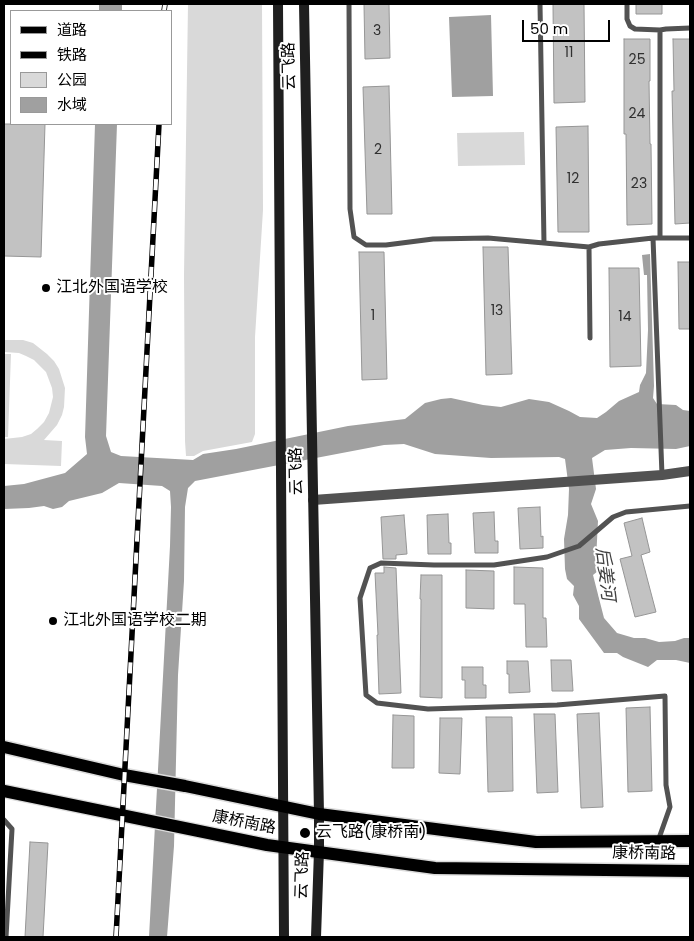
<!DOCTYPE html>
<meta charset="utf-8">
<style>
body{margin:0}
#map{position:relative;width:694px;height:941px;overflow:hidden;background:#fff;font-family:Poppins,"Noto Sans SC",sans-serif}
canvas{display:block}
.frame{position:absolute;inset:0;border:5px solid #000;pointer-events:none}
.legend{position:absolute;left:10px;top:10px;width:162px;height:115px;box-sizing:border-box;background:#fff;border:1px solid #999;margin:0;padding:6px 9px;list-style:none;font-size:15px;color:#000}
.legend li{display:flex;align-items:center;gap:10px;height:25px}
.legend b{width:25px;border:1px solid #999}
.scale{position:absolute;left:522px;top:20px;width:88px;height:22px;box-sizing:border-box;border:2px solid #000;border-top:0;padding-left:6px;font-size:15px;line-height:18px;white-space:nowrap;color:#000;-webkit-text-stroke:4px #fff;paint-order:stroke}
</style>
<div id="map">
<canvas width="694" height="941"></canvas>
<div class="frame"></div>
<ul class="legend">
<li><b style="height:6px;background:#000"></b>道路</li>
<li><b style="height:6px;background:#000"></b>铁路</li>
<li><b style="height:14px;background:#d9d9d9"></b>公园</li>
<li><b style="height:14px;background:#a0a0a0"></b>水域</li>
</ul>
<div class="scale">50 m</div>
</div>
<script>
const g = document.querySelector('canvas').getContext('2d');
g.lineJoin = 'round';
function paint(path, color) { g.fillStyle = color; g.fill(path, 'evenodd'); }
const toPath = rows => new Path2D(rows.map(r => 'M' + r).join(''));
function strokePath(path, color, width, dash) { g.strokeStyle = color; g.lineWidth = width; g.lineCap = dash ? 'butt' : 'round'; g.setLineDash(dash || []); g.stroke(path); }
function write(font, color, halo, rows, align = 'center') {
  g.font = font + ' Poppins,"Noto Sans SC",sans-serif'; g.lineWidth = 4; g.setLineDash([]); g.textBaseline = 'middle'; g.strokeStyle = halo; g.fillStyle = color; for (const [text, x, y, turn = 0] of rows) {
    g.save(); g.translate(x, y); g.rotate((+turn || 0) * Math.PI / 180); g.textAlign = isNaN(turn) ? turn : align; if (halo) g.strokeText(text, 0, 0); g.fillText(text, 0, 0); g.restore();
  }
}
const green = toPath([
 [188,4,262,4,263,210,255,337,255,434,252,442,203,451,194,456,186,456,185,441,184,275],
 [524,132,525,165,458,166,457,133],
 [4,340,23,340,33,343,47,354,54,361,59,369,65,388,64,407,62,415,57,425,44,440,62,441,61,466,4,464,4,439,22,437,31,434,37,429,44,422,49,413,53,397,52,388,46,372,34,360,26,356,19,353,4,352],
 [4,354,11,354,8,437,4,437]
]);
const water = toPath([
 [99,4,122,4,122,11,99,11],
 [491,15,493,96,452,97,449,17],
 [95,124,117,124,106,436,111,452,121,456,193,460,203,454,236,449,348,426,405,419,425,403,441,399,451,398,483,405,501,407,529,399,549,402,569,411,580,417,597,418,606,412,619,401,639,392,640,385,646,373,648,330,647,275,644,275,642,255,650,254,654,386,653,398,657,404,676,405,683,410,690,411,690,446,676,449,631,448,605,450,592,458,596,489,591,504,598,521,596,560,598,571,593,575,604,618,617,633,634,638,645,638,659,642,675,641,684,638,690,638,690,663,676,660,657,660,648,667,623,657,617,653,604,653,579,619,579,606,573,595,574,586,567,579,565,569,564,539,568,515,569,489,565,459,559,457,491,458,435,454,404,444,384,445,195,481,188,488,185,507,184,581,178,675,174,846,167,937,149,937,170,546,171,507,170,491,162,486,119,483,102,493,69,501,62,507,53,509,44,506,29,508,4,509,4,486,24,484,65,473,87,454,85,437]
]);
const building = toPath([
 [364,4,389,4,390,58,365,59,364,4],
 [553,4,584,4,585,102,554,103,553,4],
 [636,4,662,4,662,14,636,14,636,4],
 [624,39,650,39,650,81,649,81,650,144,651,144,652,224,627,225,626,134,624,134,624,39],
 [673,39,690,39,690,223,675,224,672,91,674,91,673,39],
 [389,86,392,214,367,214,363,87,389,86],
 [4,124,45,124,41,257,4,256,4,124],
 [588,126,589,232,558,232,556,127,588,126],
 [483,247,508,247,512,374,486,375,483,247],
 [359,252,384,252,387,379,362,380,359,252],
 [678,262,690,262,690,329,679,329,678,262],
 [609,268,639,268,641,366,610,367,609,268],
 [540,507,541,537,543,536,543,548,520,549,518,508,540,507],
 [494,512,495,541,498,541,498,553,475,553,473,513,494,512],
 [448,514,449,543,451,543,451,554,428,554,427,515,448,514],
 [404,515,407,554,396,555,396,559,383,559,381,517,404,515],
 [642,518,650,552,641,555,656,612,635,617,620,559,632,556,624,523,642,518],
 [384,567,396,568,401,693,379,694,377,635,378,635,375,573,384,573,384,567],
 [514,567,543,568,543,618,546,618,547,647,526,647,525,604,514,604,514,567],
 [466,570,494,571,494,609,466,608,466,570],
 [421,575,442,575,442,698,420,697,421,599,420,599,421,575],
 [551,660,571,660,573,691,552,691,551,660],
 [507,661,528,661,530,692,509,693,509,674,507,674,507,661],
 [462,667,483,667,483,685,486,685,486,698,465,698,465,680,462,680,462,667],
 [650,707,652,791,628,792,626,708,650,707],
 [599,713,603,807,581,808,577,714,599,713],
 [534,714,555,714,558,792,537,793,534,714],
 [393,715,414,716,414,768,392,768,393,715],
 [486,717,512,717,513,791,488,792,486,717],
 [440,718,462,718,460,774,439,773,440,718],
 [30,842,48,843,43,937,25,937,30,842]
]);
const lane = toPath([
 [349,4,350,209,354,237,366,245,386,245,433,239,488,238,589,247,599,244,653,238,690,238],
 [540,4,544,243],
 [627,4,627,19,630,26,635,29,660,30],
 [653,238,662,475],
 [660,238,660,30,666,29,690,28],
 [589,247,590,338],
 [4,820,12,829,6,937],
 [658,841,670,807,666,785,665,696,557,705,428,709,377,703,366,695,360,598,370,568,381,563,434,565,494,565,547,557,579,546,613,517,626,512,690,506]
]);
const street = toPath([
 [313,500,662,475,690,471]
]);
const secondary = toPath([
 [278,4,284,937],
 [304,4,319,814,319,851,316,937]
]);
const primary = toPath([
 [4,747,124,775,185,786,319,814,536,842,690,841],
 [4,791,267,845,435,868,690,871]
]);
const rail = toPath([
 [164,11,165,4],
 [116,937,159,124]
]);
const markers = [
 [46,288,5,"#000"],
 [53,621,5,"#000"],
 [305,833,6,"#000"]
];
const numberNames = [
 ["3",377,31],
 ["11",569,53],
 ["25",637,60],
 ["24",637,114],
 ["2",378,150],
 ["12",573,179],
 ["23",639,184],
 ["13",497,311],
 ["1",373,316],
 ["14",625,317]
];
const streetNames = [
 ["云飞路",290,66,-91],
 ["云飞路",297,471,-91],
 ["康桥南路",244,823,11],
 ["康桥南路",644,854,1],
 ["云飞路",303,875,-88]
];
const poiNames = [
 ["江北外国语学校",56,288],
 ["江北外国语学校二期",63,621],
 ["云飞路(康桥南)",316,833]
];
const waterNames = [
 ["后姜河",604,574,83]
];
paint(green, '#d9d9d9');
paint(water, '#a0a0a0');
paint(building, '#c2c2c2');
strokePath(building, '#969696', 1);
strokePath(primary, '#dbdbdb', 15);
strokePath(lane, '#525252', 5);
strokePath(street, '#525252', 10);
strokePath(secondary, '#1f1f1f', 10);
strokePath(primary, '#000', 12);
strokePath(rail, '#000', 5.5);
strokePath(rail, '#fff', 4, [11]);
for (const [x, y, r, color] of markers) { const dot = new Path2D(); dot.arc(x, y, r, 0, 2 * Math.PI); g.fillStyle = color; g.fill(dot); strokePath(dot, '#fff', 2); }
write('14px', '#303030', null, numberNames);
write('16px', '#000', '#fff', streetNames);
write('16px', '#000', '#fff', poiNames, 'left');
write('italic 18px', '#414141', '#fff', waterNames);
</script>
